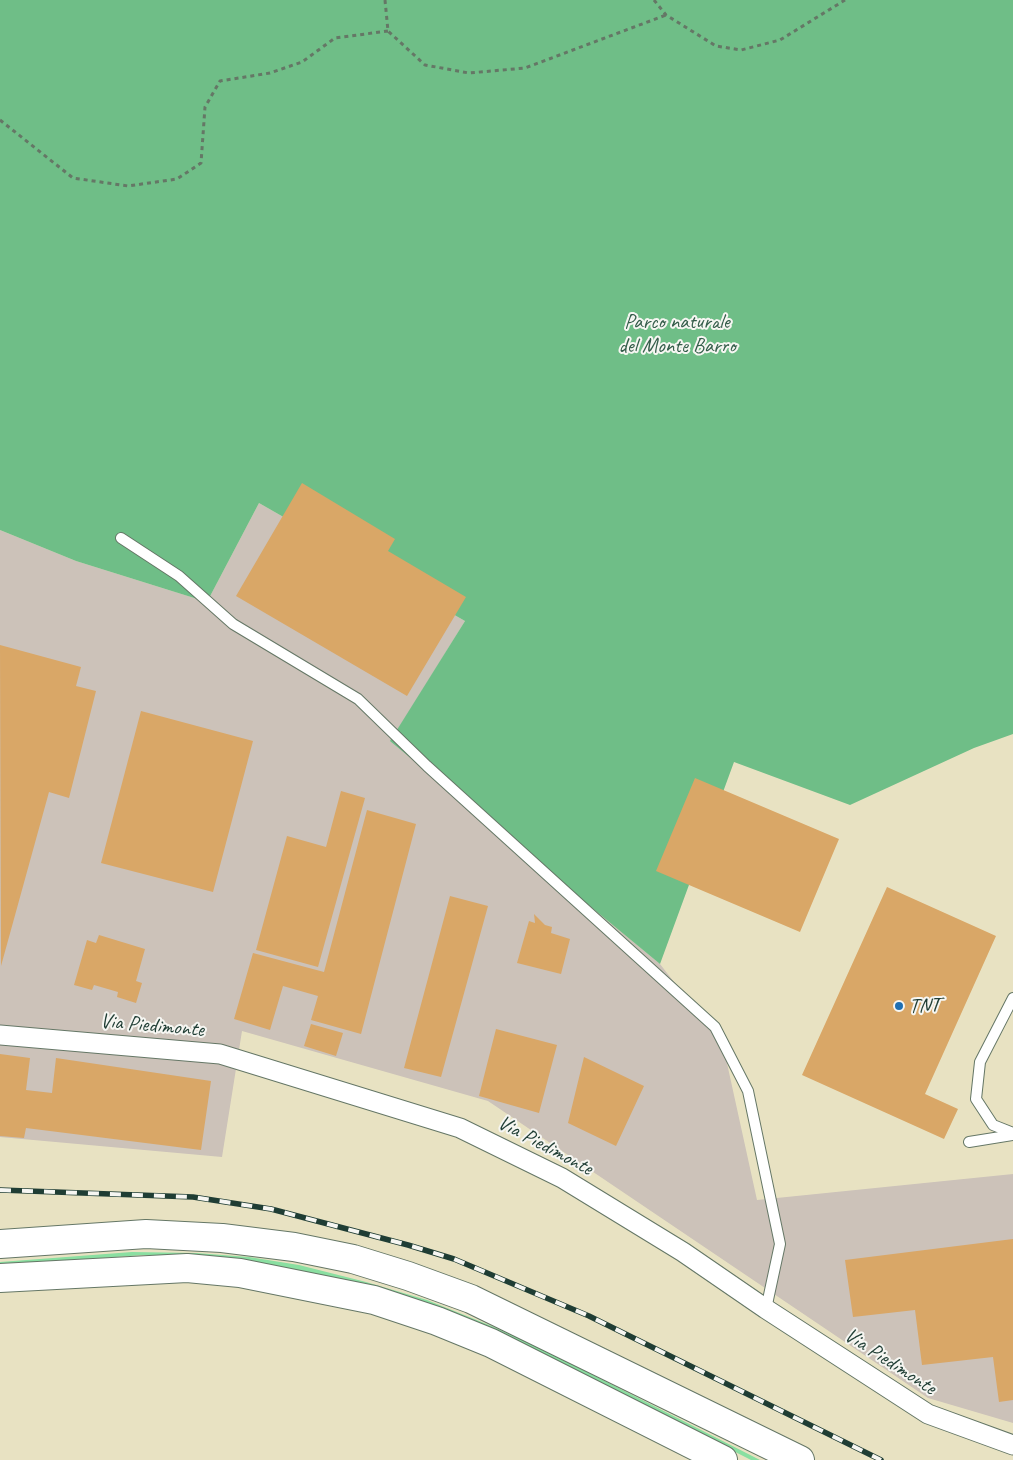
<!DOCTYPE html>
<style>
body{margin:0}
canvas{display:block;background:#e8e2c2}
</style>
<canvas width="1013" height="1460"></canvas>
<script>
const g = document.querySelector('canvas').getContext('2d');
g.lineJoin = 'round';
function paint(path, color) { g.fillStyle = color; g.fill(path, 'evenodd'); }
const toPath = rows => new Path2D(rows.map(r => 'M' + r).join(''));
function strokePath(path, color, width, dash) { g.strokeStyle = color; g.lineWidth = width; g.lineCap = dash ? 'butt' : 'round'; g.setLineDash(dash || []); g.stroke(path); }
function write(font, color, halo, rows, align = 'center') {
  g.font = font + ' Caveat,sans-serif'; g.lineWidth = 4; g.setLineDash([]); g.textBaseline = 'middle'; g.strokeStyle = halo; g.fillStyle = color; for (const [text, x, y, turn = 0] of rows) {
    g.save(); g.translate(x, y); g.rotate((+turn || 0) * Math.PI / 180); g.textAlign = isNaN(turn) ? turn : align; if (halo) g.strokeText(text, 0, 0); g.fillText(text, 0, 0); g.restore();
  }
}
const industrial = toPath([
 [259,503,465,621,391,741,660,964,723,1045,757,1200,1013,1174,1013,1423,928,1398,488,1101,242,1031,222,1157,0,1137,0,530,76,561,207,602]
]);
const green = toPath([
 [132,1252,196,1253,249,1257,299,1265,366,1282,427,1300,494,1327,546,1351,760,1460,751,1460,509,1337,357,1283,266,1264,204,1257,144,1255,0,1265,0,1262]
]);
const forest = toPath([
 [0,0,1013,0,1013,734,974,748,850,805,734,762,660,964,390,741,465,621,259,503,207,602,76,561,0,530]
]);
const building = toPath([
 [302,483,395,539,388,551,466,597,407,696,236,596],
 [0,645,81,667,76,686,96,691,69,798,49,792,1,966],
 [141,711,253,741,213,892,101,863],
 [695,778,839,839,800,932,656,871],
 [341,791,365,798,318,967,256,950,287,836,326,847],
 [367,810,416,824,361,1034,311,1020,318,996,283,986,270,1030,234,1019,253,953,324,972],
 [887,887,996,936,925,1094,958,1109,944,1139,802,1075],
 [450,896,488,906,441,1077,404,1068],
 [534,914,545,925,552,927,551,933,570,939,561,974,517,963,529,921,535,923],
 [99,935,145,949,136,981,142,983,136,1003,117,997,118,992,94,985,92,990,74,985,87,940,96,943],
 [311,1024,343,1033,336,1056,304,1046],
 [496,1029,557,1045,539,1113,479,1096],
 [0,1054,30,1058,26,1090,52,1093,56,1058,211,1081,201,1150,26,1128,24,1138,0,1136],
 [584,1057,644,1086,616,1146,568,1123],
 [1013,1239,1013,1400,999,1402,993,1357,922,1365,915,1310,853,1317,845,1260]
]);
const path = toPath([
 [385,0,388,31,425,65,469,73,525,68,666,15],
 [654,0,666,15,716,46,741,50,780,40,845,0],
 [0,120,73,178,128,186,177,179,201,163,205,107,220,81,270,73,302,62,335,38,388,31]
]);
const service = toPath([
 [121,538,179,576,233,624,358,699,427,766,715,1027,748,1091,780,1244,766,1309],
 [1013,998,980,1062,976,1099,993,1125,1013,1133],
 [969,1142,1013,1135]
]);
const minor = toPath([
 [0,1035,220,1054,460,1128,562,1178,683,1252,766,1309,928,1414,1013,1445]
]);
const primary = toPath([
 [0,1244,146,1234,222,1238,294,1247,353,1259,408,1276,471,1299,800,1460],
 [0,1278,187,1268,240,1273,374,1300,437,1321,491,1343,723,1460]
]);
const rail = toPath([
 [0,1190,193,1197,271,1209,408,1245,454,1259,589,1316,881,1460]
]);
const markers = [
 [899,1006,5,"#1f6fb2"]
];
const parkNames = [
 ["Parco naturale",677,322],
 ["del Monte Barro",677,346]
];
const poiNames = [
 ["TNT",909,1006]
];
const streetNames = [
 ["Via Piedimonte",152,1026,5],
 ["Via Piedimonte",545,1146,28],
 ["Via Piedimonte",890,1362,33]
];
paint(industrial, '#ccc2b9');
paint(green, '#8adfa1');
paint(forest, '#6fbe87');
paint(building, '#d9a767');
strokePath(service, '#657766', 12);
strokePath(minor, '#657766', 21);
strokePath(primary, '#657766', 30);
strokePath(path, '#657766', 3, [4, 4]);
strokePath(service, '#fff', 10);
strokePath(minor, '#fff', 19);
strokePath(primary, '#fff', 28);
strokePath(rail, '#1f3d34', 5.5);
strokePath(rail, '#f6f6f2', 4, [11]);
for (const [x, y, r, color] of markers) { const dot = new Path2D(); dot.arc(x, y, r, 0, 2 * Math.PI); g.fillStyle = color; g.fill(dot); strokePath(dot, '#f6f6f2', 2); }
write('21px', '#345d4a', '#f6f6f2', parkNames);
write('21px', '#1f3d34', '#f6f6f2', poiNames, 'left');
write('21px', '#1f3d34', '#f6f6f2', streetNames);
</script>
